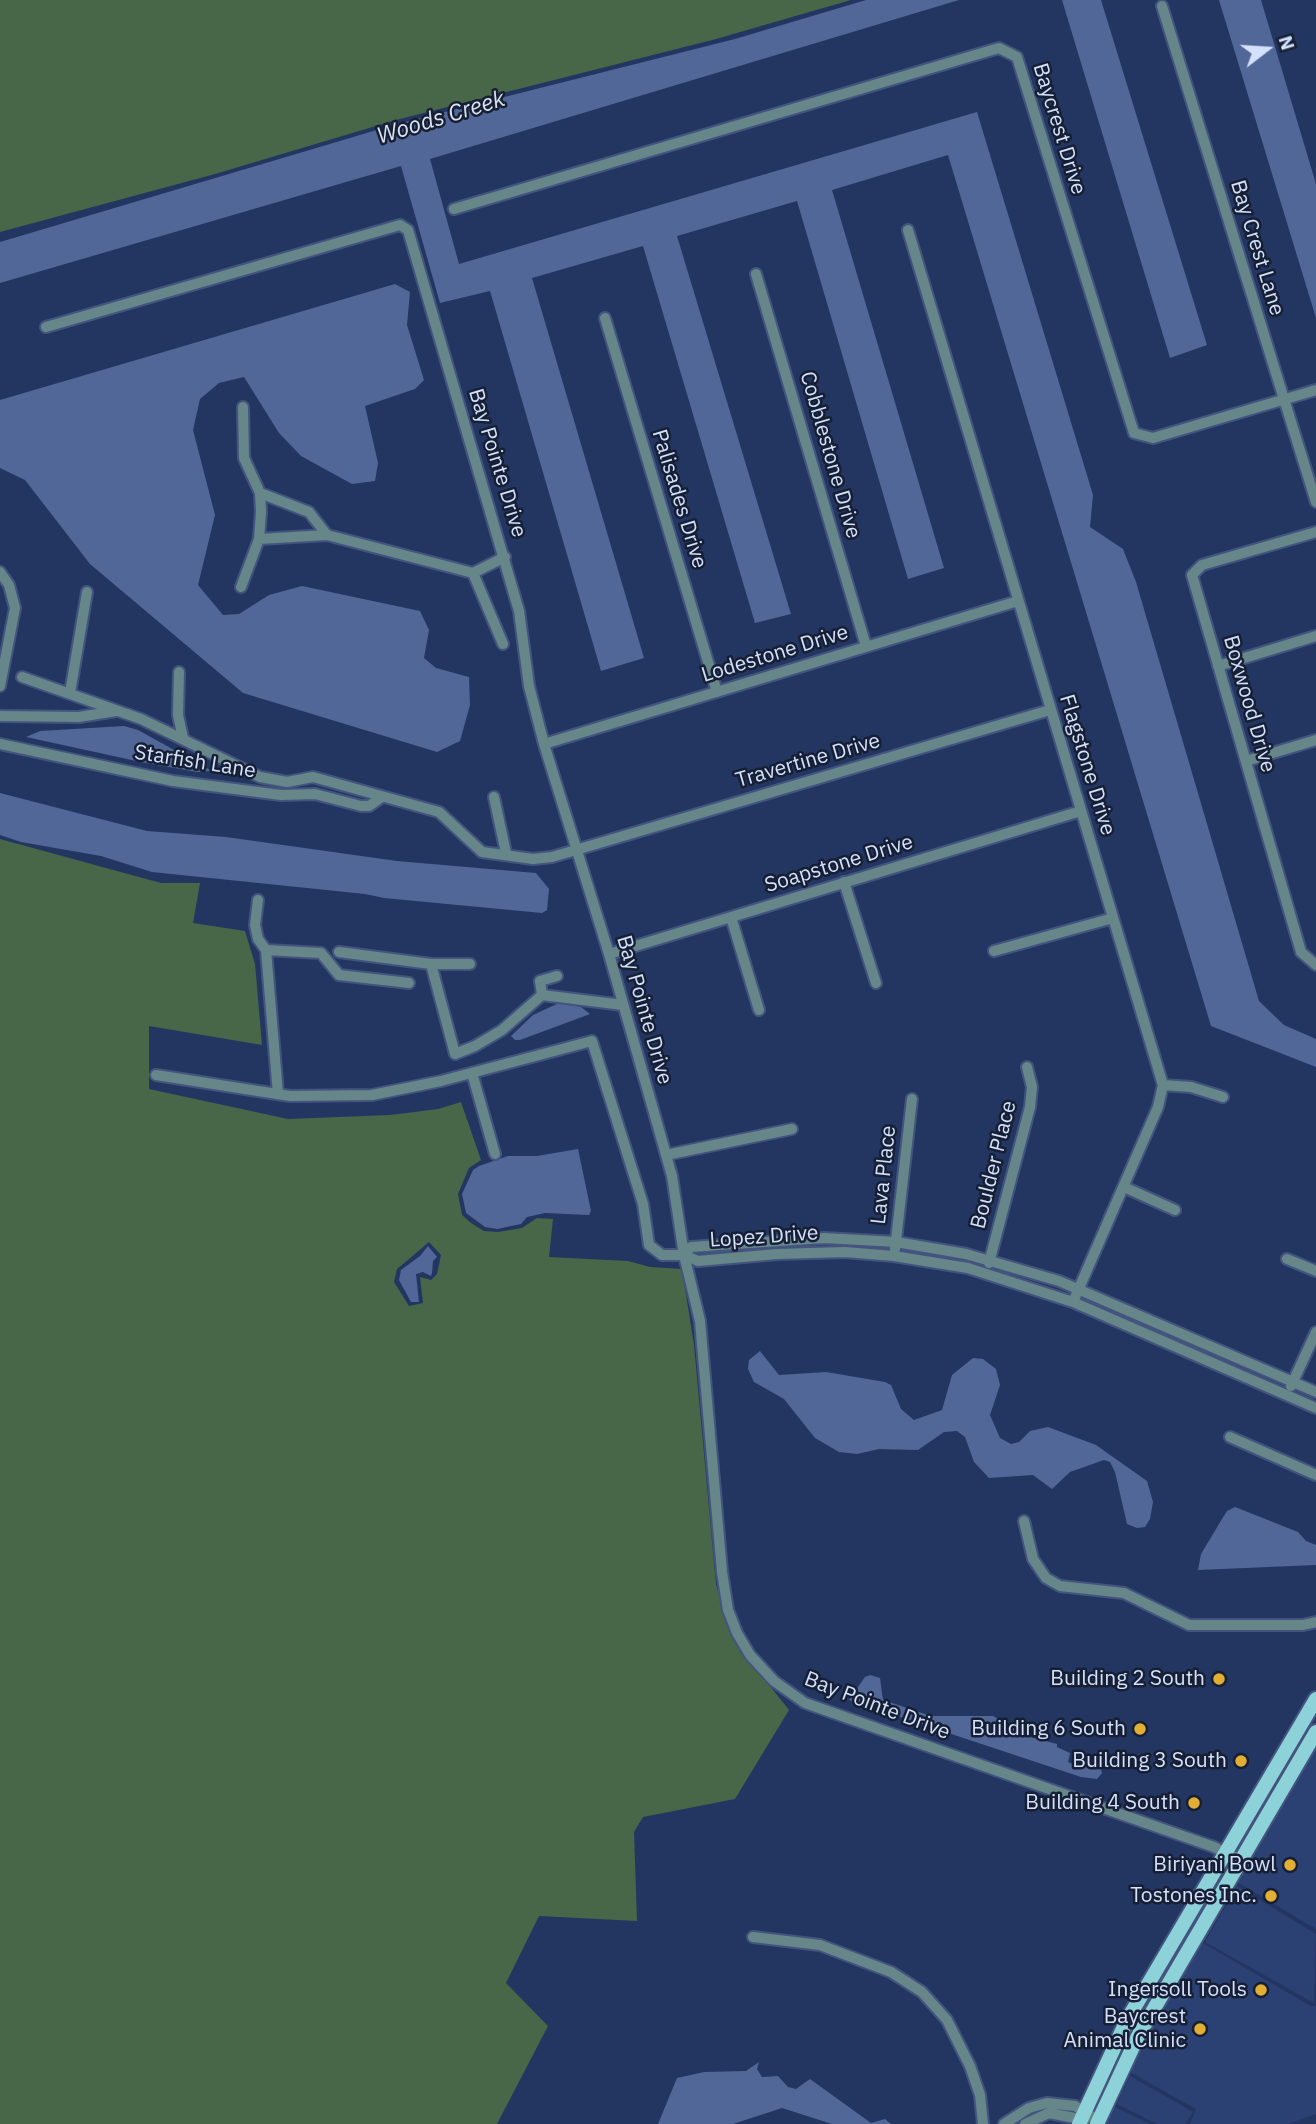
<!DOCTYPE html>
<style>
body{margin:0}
#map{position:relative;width:1316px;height:2124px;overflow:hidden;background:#233662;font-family:"IBM Plex Sans",sans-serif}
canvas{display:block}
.north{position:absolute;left:1232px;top:14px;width:70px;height:70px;-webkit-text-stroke:5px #161f33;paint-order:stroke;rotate:73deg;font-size:19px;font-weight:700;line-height:28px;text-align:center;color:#d3e1fc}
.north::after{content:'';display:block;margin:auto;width:24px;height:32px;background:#d3e1fc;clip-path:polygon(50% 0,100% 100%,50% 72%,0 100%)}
</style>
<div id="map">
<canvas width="1316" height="2124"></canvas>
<div class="north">N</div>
</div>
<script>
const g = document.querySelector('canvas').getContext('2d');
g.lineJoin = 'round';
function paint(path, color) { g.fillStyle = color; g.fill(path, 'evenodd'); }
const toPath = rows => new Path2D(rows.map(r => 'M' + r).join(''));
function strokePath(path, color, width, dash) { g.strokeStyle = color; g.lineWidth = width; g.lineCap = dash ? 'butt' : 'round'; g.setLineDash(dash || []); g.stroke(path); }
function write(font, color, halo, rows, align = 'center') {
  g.font = font + ' "IBM Plex Sans",sans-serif'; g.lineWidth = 5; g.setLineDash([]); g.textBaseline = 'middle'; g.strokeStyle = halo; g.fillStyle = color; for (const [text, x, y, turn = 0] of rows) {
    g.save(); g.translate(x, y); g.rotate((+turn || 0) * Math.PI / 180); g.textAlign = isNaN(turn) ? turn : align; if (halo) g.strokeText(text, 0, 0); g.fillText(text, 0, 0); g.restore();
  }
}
const built = toPath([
 [1313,1747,1316,1748,1316,1929,1237,1882,1201,1942,1311,2006,1316,2006,1316,2114,1288,2124,1190,2124,1196,2109,1130,2072,1113,2106,1150,2124,1103,2124,1143,2037],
 [1237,1886,1316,1934,1314,2003,1205,1942],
 [1130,2076,1193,2112,1185,2124,1157,2124,1117,2104]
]);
const green = toPath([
 [0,0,851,0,716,39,396,120,215,174,0,232],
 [0,839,161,883,200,883,193,923,245,931,255,964,262,1045,149,1026,149,1089,288,1119,390,1115,438,1109,461,1102,481,1160,469,1168,458,1194,462,1215,471,1223,484,1231,498,1232,522,1228,537,1218,553,1219,549,1257,628,1261,650,1267,682,1269,694,1345,716,1584,727,1624,738,1646,789,1710,735,1799,643,1817,634,1832,637,1921,539,1916,506,1983,548,2026,497,2124,0,2124],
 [429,1242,441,1255,437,1274,431,1280,420,1277,423,1303,409,1306,394,1282,397,1269]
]);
const water = toPath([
 [866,0,959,0,430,159,459,264,977,112,1093,495,1090,527,1123,549,1136,582,1259,1001,1284,1025,1316,1039,1316,1067,1211,1026,948,155,832,190,944,568,908,579,797,201,677,236,791,614,755,623,643,246,532,278,644,658,601,671,490,291,440,303,401,166,0,283,0,242,397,124,735,39],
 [1062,0,1101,0,1207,345,1170,358],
 [1219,0,1261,0,1316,184,1316,318],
 [395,284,410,292,407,325,424,380,415,389,365,406,378,463,375,481,352,484,301,456,279,433,244,377,219,383,200,399,193,430,215,515,198,585,223,615,239,614,269,595,302,586,420,611,429,630,424,658,436,668,469,677,470,705,460,741,437,752,243,693,90,564,25,480,0,468,0,400],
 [124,726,138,730,212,771,197,772,141,762,26,737,40,731],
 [0,793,147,831,226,837,397,861,536,873,549,889,547,910,542,913,384,898,365,894,152,872,101,856,21,842,0,835],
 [559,1003,581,1007,590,1014,520,1040,515,1040,511,1036,533,1015],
 [578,1149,591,1211,589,1215,545,1213,527,1217,521,1224,497,1229,485,1227,466,1213,462,1194,473,1170,479,1166,508,1156,537,1156],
 [428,1246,437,1257,433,1261,432,1273,431,1276,423,1272,416,1274,419,1302,411,1302,399,1280,401,1270,420,1256],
 [760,1351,779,1375,826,1372,885,1382,891,1385,901,1409,914,1420,942,1410,952,1375,973,1358,983,1359,996,1369,1000,1385,990,1415,1000,1438,1011,1444,1019,1442,1030,1431,1048,1427,1096,1445,1147,1481,1153,1502,1150,1519,1145,1527,1137,1528,1127,1524,1115,1472,1110,1462,1104,1460,1070,1472,1052,1489,1033,1475,989,1478,974,1462,965,1437,957,1431,944,1432,918,1450,879,1449,857,1454,839,1452,815,1438,784,1399,754,1382,748,1369,749,1360],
 [1235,1507,1298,1532,1306,1541,1316,1545,1316,1565,1198,1570,1201,1554,1222,1519,1227,1511],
 [870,1675,880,1678,883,1700,931,1716,993,1716,1026,1736,1057,1744,1057,1747,1070,1753,1068,1762,1073,1764,1081,1757,1085,1763,1098,1756,1102,1773,1097,1779,1081,1777,849,1700,865,1677],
 [759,2062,757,2069,762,2077,778,2076,788,2087,796,2089,810,2079,871,2123,885,2119,891,2124,832,2124,782,2108,733,2124,658,2124,677,2078,704,2072,746,2071]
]);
const minor = toPath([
 [1162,6,1316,502],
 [454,209,999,48,1017,57,1134,433,1153,438,1316,390],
 [908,230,1163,1085,1158,1107,1073,1302],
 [756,274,866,646],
 [605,318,717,692],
 [46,327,400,225,408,230,519,611,529,686,544,744,609,954,672,1176,684,1255,700,1321,722,1572,728,1610,737,1633,750,1655,774,1681,805,1703,1214,1847,1241,1860],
 [260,493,309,512,327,535],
 [1316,532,1202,565,1192,575,1301,952,1316,965],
 [259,539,327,535,473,573,505,557],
 [0,572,9,585,15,608,0,686],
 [473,573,503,644],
 [241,587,259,539,261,512,260,493,244,458,243,407],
 [1218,666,1316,636],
 [179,672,178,715,183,738],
 [22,677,141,719,260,777,287,782,313,777,439,812,482,852,533,859,552,857,1050,710],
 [70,693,87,592],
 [0,716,79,717,116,711],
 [0,744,173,781,281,795,315,794,361,806,369,806,382,797],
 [544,744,1018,601],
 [1246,761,1316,740],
 [494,797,506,853],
 [844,882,876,983],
 [258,900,255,925,258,939,266,950,278,1094],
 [731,917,759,1010],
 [266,950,321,953,339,975,409,983],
 [994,951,1113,918],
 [339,952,431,964,470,964],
 [609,954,1081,811],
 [431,964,455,1054,475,1046,502,1030,542,995,623,1005],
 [542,995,540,981,557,976],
 [472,1073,495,1154],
 [156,1075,290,1096,372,1095,441,1081,592,1041,643,1204,649,1245,662,1255,684,1255,698,1261,777,1254,845,1252,894,1256,968,1268,1073,1302,1316,1408],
 [1163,1085,1191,1087,1223,1097],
 [666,1155,792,1129],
 [1124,1187,1175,1210],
 [895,1249,912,1099],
 [684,1255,691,1247,824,1238,896,1242,966,1254,1059,1281,1316,1392],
 [1287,1259,1316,1271],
 [989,1263,1030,1107,1032,1087,1027,1067],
 [1291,1386,1316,1332],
 [1230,1437,1316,1475],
 [1024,1521,1033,1559,1046,1578,1060,1586,1124,1593,1189,1625,1303,1625,1316,1622],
 [753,1937,820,1945,891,1972,922,1992,947,2020,970,2066,980,2095,983,2124],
 [1004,2124,1029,2108,1047,2103,1075,2106,1091,2116],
 [1025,2124,1049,2113,1085,2120]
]);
const major = toPath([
 [1079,2124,1127,2020,1316,1699],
 [1097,2124,1138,2036,1316,1732]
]);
const markers = [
 [1219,1679,7,"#e2af34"],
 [1140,1729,7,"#e2af34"],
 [1241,1761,7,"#e2af34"],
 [1194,1803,7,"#e2af34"],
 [1290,1865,7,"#e2af34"],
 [1271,1896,7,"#e2af34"],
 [1261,1990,7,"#e2af34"],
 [1200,2029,7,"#e2af34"]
];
const streetNames = [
 ["Baycrest Drive",1059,129,73],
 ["Bay Crest Lane",1257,248,73],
 ["Cobblestone Drive",830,455,74],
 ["Bay Pointe Drive",497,463,73],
 ["Palisades Drive",679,499,73],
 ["Lodestone Drive",775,654,-17],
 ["Boxwood Drive",1249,704,74],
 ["Travertine Drive",808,761,-16],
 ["Starfish Lane",195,762,9],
 ["Flagstone Drive",1087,765,73],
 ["Soapstone Drive",839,864,-17],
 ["Bay Pointe Drive",644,1010,74],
 ["Boulder Place",994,1165,-76],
 ["Lava Place",884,1175,-84],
 ["Lopez Drive",764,1237,-4],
 ["Bay Pointe Drive",877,1706,21]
];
const poiNames = [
 ["Building 2 South",1205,1679],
 ["Building 6 South",1126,1729],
 ["Building 3 South",1227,1761],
 ["Building 4 South",1180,1803],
 ["Biriyani Bowl",1276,1865],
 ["Tostones Inc.",1257,1896],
 ["Ingersoll Tools",1247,1990],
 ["Baycrest",1186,2017],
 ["Animal Clinic",1186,2041]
];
const waterNames = [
 ["Woods Creek",441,118,-17]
];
paint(built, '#2b4173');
paint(green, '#486648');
paint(water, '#516797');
strokePath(minor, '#43557e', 14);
strokePath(major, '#43557e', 18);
strokePath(minor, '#668689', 10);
strokePath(major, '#8ed2d9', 14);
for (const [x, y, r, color] of markers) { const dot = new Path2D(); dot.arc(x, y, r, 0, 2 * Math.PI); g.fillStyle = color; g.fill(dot); strokePath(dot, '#161f33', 2.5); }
write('21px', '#d3e1fc', '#161f33', streetNames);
write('21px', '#d3e1fc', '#161f33', poiNames, 'right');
write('italic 23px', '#dce3f2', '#161f33', waterNames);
</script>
